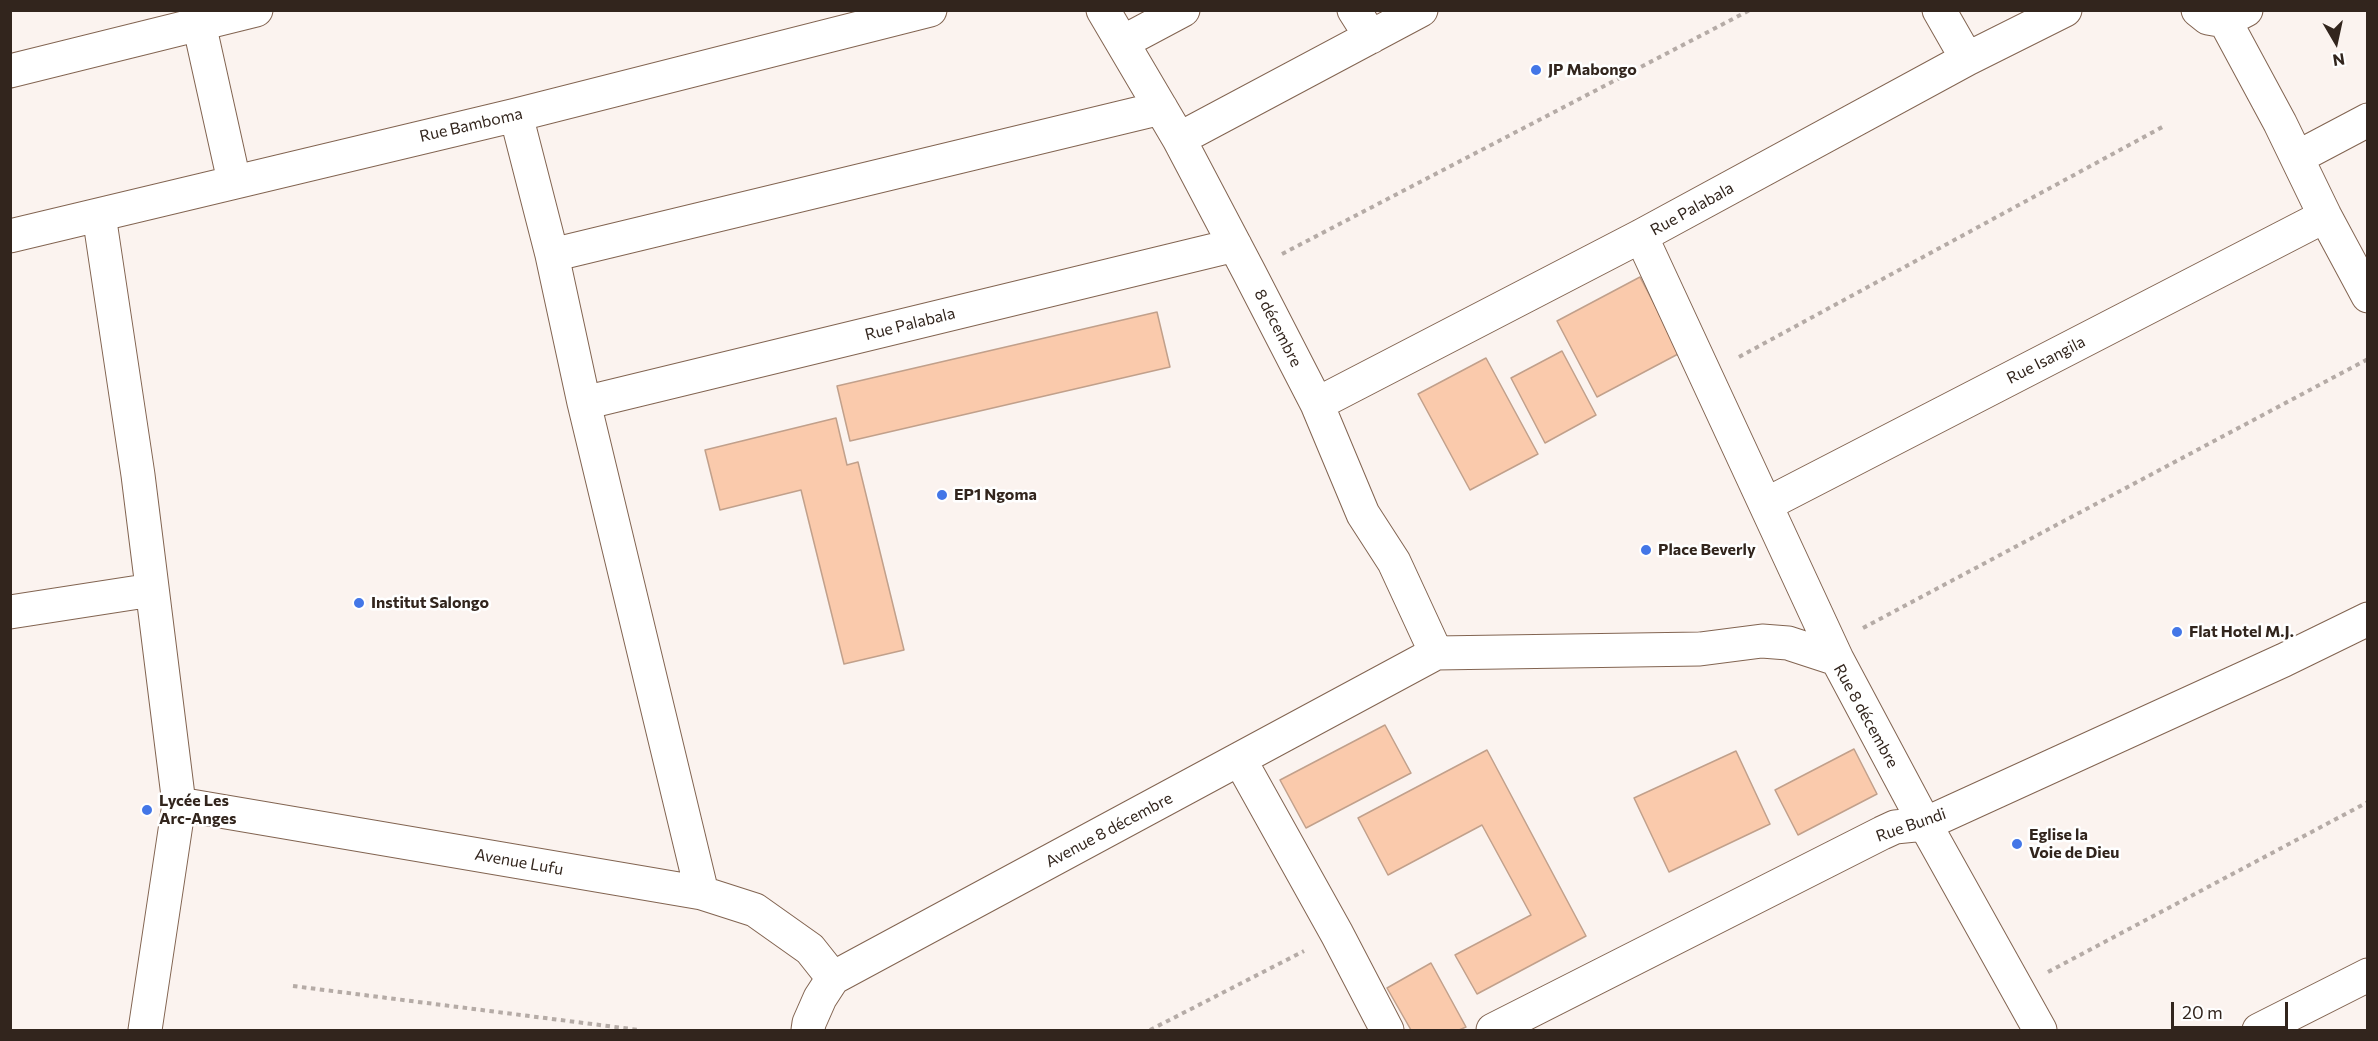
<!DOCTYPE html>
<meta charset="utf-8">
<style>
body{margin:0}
#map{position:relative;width:2378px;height:1041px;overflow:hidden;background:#fbf3ef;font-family:Commissioner,sans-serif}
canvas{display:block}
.frame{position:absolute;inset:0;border:12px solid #32251d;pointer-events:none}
.north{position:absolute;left:2306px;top:12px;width:60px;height:60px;-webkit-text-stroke:4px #fff;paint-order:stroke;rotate:171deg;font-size:16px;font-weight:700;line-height:24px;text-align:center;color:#32251d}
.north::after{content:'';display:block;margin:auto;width:21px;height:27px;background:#32251d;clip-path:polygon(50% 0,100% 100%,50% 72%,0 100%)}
.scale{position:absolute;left:2171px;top:1002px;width:117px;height:27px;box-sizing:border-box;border:3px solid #32251d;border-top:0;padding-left:8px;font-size:18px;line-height:21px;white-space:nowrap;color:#32251d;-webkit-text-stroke:4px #fff;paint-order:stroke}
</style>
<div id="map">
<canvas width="2378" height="1041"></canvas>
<div class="frame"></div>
<div class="north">N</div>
<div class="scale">20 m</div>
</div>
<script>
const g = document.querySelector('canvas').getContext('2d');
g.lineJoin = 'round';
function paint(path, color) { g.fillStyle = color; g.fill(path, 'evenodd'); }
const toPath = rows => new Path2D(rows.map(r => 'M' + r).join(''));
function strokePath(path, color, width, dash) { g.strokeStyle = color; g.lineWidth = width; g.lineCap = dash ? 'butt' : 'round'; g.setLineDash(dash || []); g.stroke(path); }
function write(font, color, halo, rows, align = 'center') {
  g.font = font + ' Commissioner,sans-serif'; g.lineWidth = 5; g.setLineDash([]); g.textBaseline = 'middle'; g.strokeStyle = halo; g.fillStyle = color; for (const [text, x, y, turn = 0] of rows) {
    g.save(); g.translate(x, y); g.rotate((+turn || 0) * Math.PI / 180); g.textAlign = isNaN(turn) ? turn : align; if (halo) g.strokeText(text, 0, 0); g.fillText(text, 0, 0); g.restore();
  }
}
const building = toPath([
 [1640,277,1680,353,1597,397,1557,321,1640,277],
 [1157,312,1170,367,850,441,837,386,1157,312],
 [1562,351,1596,415,1545,443,1511,378,1562,351],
 [1486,358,1538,454,1470,490,1418,394,1486,358],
 [836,418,847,465,858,462,904,650,844,664,801,490,720,510,705,450,836,418],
 [1385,725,1411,773,1306,828,1280,780,1385,725],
 [1854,749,1877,794,1798,835,1775,790,1854,749],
 [1487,750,1586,936,1477,994,1455,955,1531,915,1482,825,1388,875,1358,818,1487,750],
 [1736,751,1770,824,1669,872,1634,798,1736,751],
 [1431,963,1466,1027,1459,1030,1411,1030,1387,988,1431,963]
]);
const path = toPath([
 [1282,254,1750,10],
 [1739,357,2166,125],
 [1863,628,2368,359],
 [2048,972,2368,802],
 [293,986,639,1030],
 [1150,1030,1304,951]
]);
const street = toPath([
 [196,10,234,181],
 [1103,10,1179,139,1249,272,1317,404,1363,514,1394,562,1436,653],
 [1354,10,1371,37],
 [1939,10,1967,59],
 [2198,10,2208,18,2225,21,2246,10],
 [2225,21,2280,123,2325,216,2368,296],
 [1123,42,1183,10],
 [10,71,256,10],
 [516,115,552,255,584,403,702,893],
 [1179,139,1421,10],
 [2298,157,2368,120],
 [99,215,138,475,179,804,145,1030],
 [10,236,516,115,930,10],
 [1641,236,1837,659],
 [552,255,1161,108],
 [584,403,1235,245],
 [1317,404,1641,236,1967,59,2065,10],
 [1767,504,2325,216],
 [10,612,152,590],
 [1240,760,1337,934,1387,1030],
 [179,804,702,893,755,910,810,949,833,978],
 [808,1030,809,1023,820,998,833,978,1436,653,1700,649,1762,641,1788,643,1837,659,1925,824,2040,1030],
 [1493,1030,1882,833,1895,827,1925,824,2284,660,2368,619],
 [2259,1030,2368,975]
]);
const markers = [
 [1536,70,6,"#4376e7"],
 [942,495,6,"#4376e7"],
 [1646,550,6,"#4376e7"],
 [359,603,6,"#4376e7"],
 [2177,632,6,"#4376e7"],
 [147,810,6,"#4376e7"],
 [2017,844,6,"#4376e7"]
];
const poiNames = [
 ["JP Mabongo",1548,70],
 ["EP1 Ngoma",954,495],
 ["Place Beverly",1658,550],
 ["Institut Salongo",371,603],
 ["Flat Hotel M.J.",2189,632],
 ["Lycée Les",159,801],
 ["Arc-Anges",159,819],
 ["Eglise la",2029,835],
 ["Voie de Dieu",2029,853]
];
const streetNames = [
 ["Rue Bamboma",471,125,-13],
 ["Rue Palabala",1692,209,-29],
 ["Rue Palabala",910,324,-14],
 ["8 décembre",1278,328,63],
 ["Rue Isangila",2046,360,-27],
 ["Rue 8 décembre",1866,716,61],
 ["Rue Bundi",1911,825,-19],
 ["Avenue 8 décembre",1109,830,-28],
 ["Avenue Lufu",519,862,10]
];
paint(building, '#facaac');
strokePath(building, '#c1a08b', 1.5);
strokePath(street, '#826451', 35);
strokePath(path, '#b5aba6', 4, [4.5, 4.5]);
strokePath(street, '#fff', 33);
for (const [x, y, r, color] of markers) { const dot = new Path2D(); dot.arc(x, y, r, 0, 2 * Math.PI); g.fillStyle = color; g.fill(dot); strokePath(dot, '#fff', 2); }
write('bold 16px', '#32251d', '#fff', poiNames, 'left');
write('16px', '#32251d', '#fff', streetNames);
</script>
